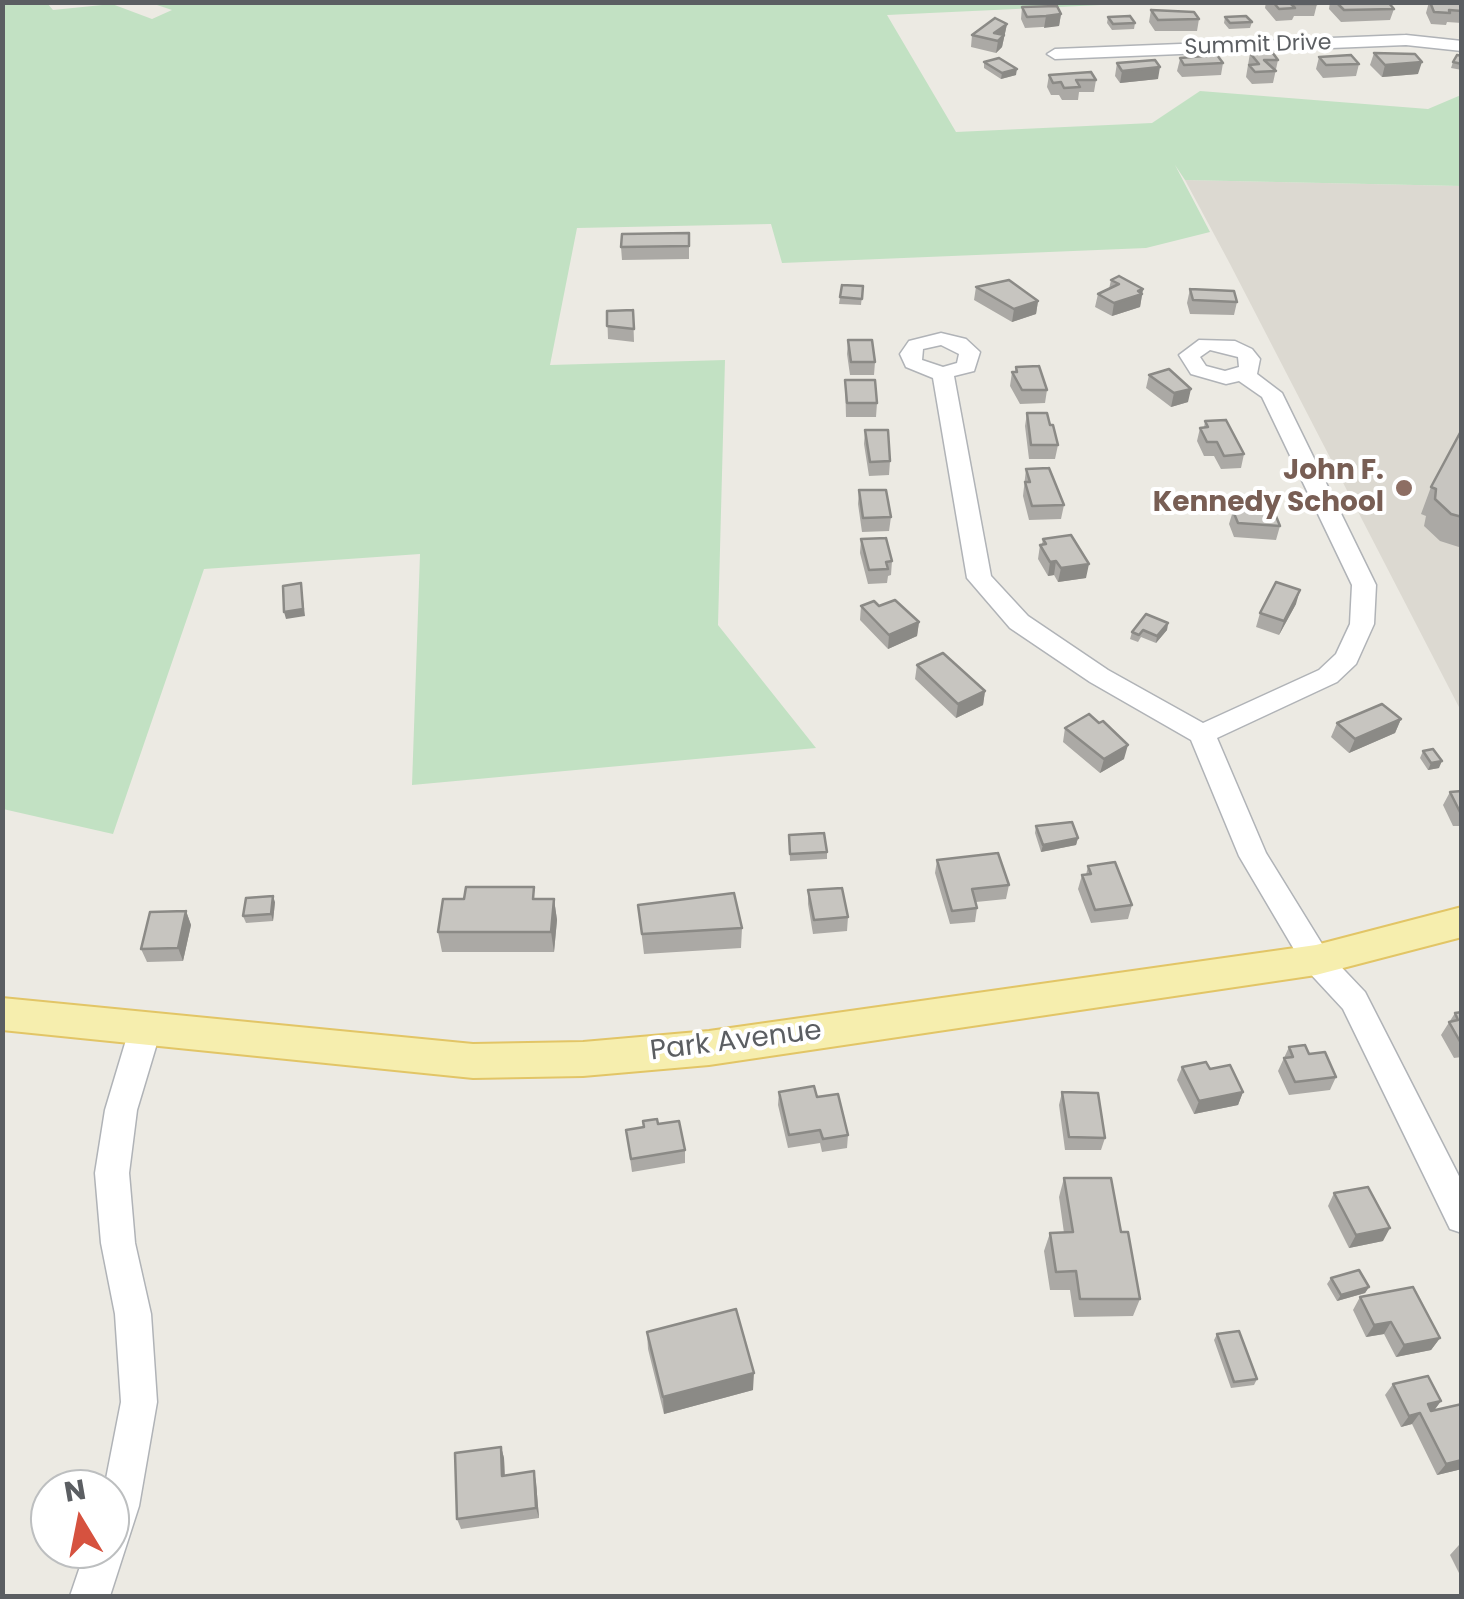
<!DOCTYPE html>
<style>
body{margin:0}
#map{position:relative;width:1464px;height:1599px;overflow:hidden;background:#eceae3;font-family:Poppins,sans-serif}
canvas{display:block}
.frame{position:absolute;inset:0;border:5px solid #5b5e62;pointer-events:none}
.north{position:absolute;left:30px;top:1469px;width:100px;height:100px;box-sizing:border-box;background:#fff;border:2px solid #bdbfc0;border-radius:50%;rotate:350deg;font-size:28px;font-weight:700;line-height:40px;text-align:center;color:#5b5e62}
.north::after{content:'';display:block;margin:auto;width:35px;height:45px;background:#d6523f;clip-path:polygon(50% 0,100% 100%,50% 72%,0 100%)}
</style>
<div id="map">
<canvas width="1464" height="1599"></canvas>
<div class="frame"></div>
<div class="north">N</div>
</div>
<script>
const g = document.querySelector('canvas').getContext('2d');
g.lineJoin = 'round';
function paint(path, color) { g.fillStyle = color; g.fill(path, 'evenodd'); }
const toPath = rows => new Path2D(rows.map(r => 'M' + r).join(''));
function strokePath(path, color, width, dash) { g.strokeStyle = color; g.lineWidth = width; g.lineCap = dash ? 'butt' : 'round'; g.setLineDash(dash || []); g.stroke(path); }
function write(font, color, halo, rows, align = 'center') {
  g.font = font + ' Poppins,sans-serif'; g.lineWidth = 8; g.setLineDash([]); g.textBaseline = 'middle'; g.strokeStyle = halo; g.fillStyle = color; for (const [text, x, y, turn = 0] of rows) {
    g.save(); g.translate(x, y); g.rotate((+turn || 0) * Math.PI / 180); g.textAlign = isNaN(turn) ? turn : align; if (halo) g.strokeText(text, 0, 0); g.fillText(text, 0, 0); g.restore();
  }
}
const education = toPath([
 [1185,180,1461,186,1461,711,1230,264]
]);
const green = toPath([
 [3,3,47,3,53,10,112,4,152,19,172,10,151,3,1144,3,887,15,956,132,1152,123,1200,91,1428,109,1461,95,1461,186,1185,180,1175,165,1210,232,1146,248,782,263,771,224,577,228,550,365,725,360,718,625,816,748,412,785,420,554,204,569,113,834,3,809]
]);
const minor = toPath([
 [1406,35,1462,41,1462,51,1406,45,1055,59,1047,54,1055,49,1406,35],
 [941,333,966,339,980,352,974,371,954,376,991,576,1028,616,1108,670,1203,723,1319,670,1336,654,1350,624,1352,585,1262,397,1239,381,1226,384,1191,374,1179,355,1199,340,1235,341,1252,349,1260,359,1257,374,1282,393,1376,585,1374,624,1356,664,1337,682,1217,738,1266,853,1327,952,1365,992,1462,1182,1462,1233,1450,1229,1343,1009,1305,968,1239,856,1191,740,1090,682,1010,628,967,578,933,378,906,367,900,354,909,341,941,333],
 [941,345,959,354,957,363,943,367,922,360,923,349,941,345],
 [1210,350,1238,357,1239,367,1225,371,1206,366,1200,357,1210,350],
 [145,1017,156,1021,161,1030,137,1110,129,1173,135,1243,151,1314,157,1402,139,1506,110,1596,70,1596,86,1549,110,1549,110,1489,104,1489,121,1402,115,1314,101,1243,95,1173,105,1110,129,1030,134,1021,145,1017]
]);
const major = toPath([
 [1462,907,1462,937,1316,975,709,1065,583,1076,473,1078,2,1030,2,998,473,1044,583,1042,709,1031,1316,945,1462,907]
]);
const wall = toPath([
 [1266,2,1316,2,1317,4,1314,16,1294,16,1292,20,1276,21,1265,8],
 [1330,2,1388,2,1394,9,1390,20,1341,22,1329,9],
 [1429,2,1462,4,1462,23,1447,22,1446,25,1431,24,1426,13],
 [1022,7,1061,14,1059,26,1025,28,1021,19],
 [1151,10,1199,19,1197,31,1155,31,1149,22],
 [1108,17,1135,23,1134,29,1112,30,1107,23],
 [1225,17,1252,22,1250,28,1229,29,1224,23],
 [1007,24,1002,47,996,53,971,47,972,35],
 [1250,53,1278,60,1273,83,1252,84,1246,77],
 [1374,53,1418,74,1382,77,1370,65],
 [1462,56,1462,70,1451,68,1453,62],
 [1319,57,1359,64,1356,76,1323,78,1316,69],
 [1180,59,1223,63,1221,75,1182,77,1177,71],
 [984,62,1016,75,1001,79,984,68],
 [1117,63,1158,79,1120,83,1115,76],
 [1049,75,1096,80,1094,92,1079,92,1078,100,1062,100,1059,95,1051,95,1047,87],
 [689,233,689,259,622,260,621,247],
 [1111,280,1143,289,1140,307,1112,316,1095,307,1098,294,1109,289],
 [863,286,861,305,839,304,840,297],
 [976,287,1038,301,1036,314,1012,322,974,300],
 [1190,289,1237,302,1234,315,1190,314,1187,303],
 [633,310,634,342,608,339,607,311],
 [848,340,875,362,874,375,850,375,847,354],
 [1016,367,1047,390,1045,403,1020,404,1010,386,1012,372,1015,372],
 [1149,375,1188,402,1171,407,1146,388],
 [845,380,877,403,876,417,846,417],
 [1027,413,1050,425,1058,445,1055,459,1029,459,1025,426],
 [1205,421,1244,454,1241,468,1221,469,1214,456,1204,456,1197,441,1200,428,1204,428],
 [865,430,890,461,889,475,869,476,864,444],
 [1461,431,1462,548,1440,541,1424,526,1426,516,1421,514,1431,487],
 [1026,469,1064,505,1061,519,1029,520,1023,496],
 [859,490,891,517,889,531,862,532,858,504],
 [1248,500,1280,526,1276,540,1234,537,1229,524,1233,511,1245,510],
 [861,539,892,561,891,575,888,576,887,583,868,584,860,553],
 [1043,539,1086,578,1058,582,1054,575,1048,576,1038,559,1040,545,1042,544],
 [1296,604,1279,635,1256,627,1260,613],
 [861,606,879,606,919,622,917,636,888,649,860,620],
 [1168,623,1167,630,1156,643,1141,637,1138,642,1130,639,1132,632],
 [917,665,985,691,983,705,956,718,915,679],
 [1401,719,1395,733,1349,753,1331,737,1337,723],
 [1065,728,1124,759,1100,773,1063,742],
 [1423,751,1439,768,1428,770,1420,758],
 [1462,791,1462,826,1453,826,1443,805,1450,792],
 [1036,826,1078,838,1076,845,1041,852,1035,833],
 [789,835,827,852,827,859,790,861],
 [937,860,1009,885,1006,899,976,902,977,908,975,922,950,924,935,873],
 [1088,866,1132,905,1128,919,1091,923,1078,889,1082,875,1086,875],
 [808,890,848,917,847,931,813,934,808,904],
 [536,899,554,899,557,920,554,952,442,952,438,932],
 [275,902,273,921,246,923,243,916],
 [638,905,742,928,741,948,644,954],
 [186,911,191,925,183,961,147,962,141,949],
 [1462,1012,1462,1057,1454,1058,1441,1035,1455,1013],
 [1289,1047,1309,1054,1336,1077,1330,1090,1289,1095,1278,1071],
 [1182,1067,1210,1069,1243,1092,1238,1105,1194,1114,1177,1080],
 [779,1092,817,1097,848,1135,847,1148,822,1152,820,1143,788,1148,778,1105],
 [1062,1092,1105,1138,1101,1150,1065,1150,1059,1105],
 [658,1124,685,1150,685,1163,632,1172,626,1130],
 [1064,1178,1121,1232,1140,1299,1133,1316,1074,1317,1070,1290,1050,1290,1044,1251,1050,1233,1064,1233,1059,1197],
 [1334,1193,1383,1241,1349,1248,1328,1206],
 [1331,1278,1369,1287,1365,1293,1337,1301,1327,1284],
 [1360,1297,1440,1338,1431,1350,1396,1357,1384,1334,1366,1337,1353,1310],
 [647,1332,753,1390,664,1414,648,1349],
 [1217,1334,1257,1379,1254,1385,1231,1388,1214,1340],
 [1393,1384,1441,1401,1434,1410,1462,1404,1462,1469,1437,1475,1412,1424,1401,1427,1385,1395],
 [501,1447,504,1458,505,1476,536,1482,539,1518,461,1529,457,1519],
 [1462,1544,1462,1577,1461,1577,1450,1555,1459,1545]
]);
const shadedWall = toPath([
 [1061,14,1059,26,1044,28,1046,16],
 [1007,24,1002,47,996,53,998,41,994,33],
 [1422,62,1418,74,1382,77,1385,65],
 [1160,67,1158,79,1120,83,1122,71],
 [1017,69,1016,75,1001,79,1002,73],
 [1143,289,1140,307,1112,316,1114,303],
 [1038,301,1036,314,1012,322,1014,309],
 [1191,389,1188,402,1171,407,1174,393],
 [1056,561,1054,575,1048,576,1050,562],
 [1089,564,1086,578,1058,582,1061,568],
 [301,583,305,616,286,619,284,612],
 [1300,590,1296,604,1279,635,1284,621],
 [919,622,917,636,888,649,889,635],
 [1168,623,1167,630,1156,643,1157,636],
 [985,691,983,705,956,718,958,704],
 [1401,719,1395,733,1349,753,1355,739],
 [1128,745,1124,759,1100,773,1104,759],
 [1442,761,1439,768,1428,770,1431,763],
 [1078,838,1076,845,1041,852,1043,845],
 [273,896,275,902,273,921,271,914],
 [554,899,557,920,554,952,551,932],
 [186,911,191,925,183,961,178,948],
 [1243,1092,1238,1105,1194,1114,1199,1101],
 [1390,1228,1383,1241,1349,1248,1356,1235],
 [1369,1287,1365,1293,1337,1301,1341,1295],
 [1391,1322,1384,1334,1366,1337,1374,1325],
 [1440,1338,1431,1350,1396,1357,1404,1345],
 [754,1373,753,1390,664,1414,663,1397],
 [1441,1401,1433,1412,1420,1415,1428,1404],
 [1420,1413,1412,1424,1401,1427,1409,1416],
 [501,1447,504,1458,505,1487,502,1476],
 [1462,1460,1462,1469,1437,1475,1446,1464],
 [534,1471,536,1482,539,1518,536,1508]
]);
const building = toPath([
 [1273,2,1316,2,1317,4,1291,4,1295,8,1279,9,1273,2],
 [1336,2,1388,2,1394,9,1344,10,1336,2],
 [1430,2,1462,4,1462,11,1449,10,1450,13,1434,12,1430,2],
 [1057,6,1061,14,1046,16,1027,17,1022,7,1057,6],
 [1151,10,1194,12,1199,19,1158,20,1151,10],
 [1130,16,1135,23,1113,24,1108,17,1130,16],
 [1246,16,1252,22,1230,23,1225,17,1246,16],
 [995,18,1007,24,994,33,1004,35,998,41,972,35,995,18],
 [1272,52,1278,60,1264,60,1276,71,1255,72,1249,65,1259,64,1250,53,1272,52],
 [1374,53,1415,54,1422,62,1385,65,1374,53],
 [1217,55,1223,63,1184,65,1180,58,1217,55],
 [1351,55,1359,64,1326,65,1319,57,1351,55],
 [1457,55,1462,56,1462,64,1453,62,1457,55],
 [999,58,1017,69,1002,73,984,62,999,58],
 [1155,60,1160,67,1122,71,1117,63,1155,60],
 [1091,72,1096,80,1076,80,1080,87,1064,88,1061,82,1053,83,1049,75,1091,72],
 [689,233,689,246,621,247,622,234,689,233],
 [1119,276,1143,289,1138,291,1142,294,1114,303,1098,294,1119,284,1111,280,1119,276],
 [1009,280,1038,301,1014,309,976,287,1009,280],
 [842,285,863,286,862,299,840,297,842,285],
 [1190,289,1234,291,1237,302,1193,300,1190,289],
 [633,310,634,329,607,326,607,311,633,310],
 [848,340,872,340,875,362,851,362,848,340],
 [1039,366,1047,390,1022,390,1012,372,1017,372,1016,367,1039,366],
 [1169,369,1191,389,1174,393,1149,375,1169,369],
 [845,380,875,380,877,403,847,403,845,380],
 [1027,413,1047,413,1050,425,1053,425,1058,445,1031,445,1027,413],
 [1226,420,1244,454,1224,456,1217,442,1207,442,1200,428,1208,427,1205,421,1226,420],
 [865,430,888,430,890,461,870,462,865,430],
 [1461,431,1462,431,1462,517,1451,514,1435,499,1436,489,1431,487,1461,431],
 [1049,468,1064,505,1032,506,1025,482,1030,482,1026,469,1049,468],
 [859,490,886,490,891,517,863,518,859,490],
 [1269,499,1280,526,1238,523,1233,511,1248,510,1248,500,1269,499],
 [1071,535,1089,564,1061,568,1056,561,1050,562,1040,545,1046,544,1043,539,1071,535],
 [886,538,892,561,886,562,888,569,869,570,861,539,886,538],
 [1276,582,1300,590,1284,621,1260,613,1276,582],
 [301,583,303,609,284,612,283,586,301,583],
 [895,600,919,622,889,635,861,606,874,601,879,606,895,600],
 [1146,614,1168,623,1157,636,1143,630,1139,635,1132,632,1146,614],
 [943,653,985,691,958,704,917,665,943,653],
 [1382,704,1401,719,1355,739,1337,723,1382,704],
 [1089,714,1099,723,1103,721,1128,745,1104,759,1065,728,1089,714],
 [1433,749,1442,761,1431,763,1423,751,1433,749],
 [1462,791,1462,812,1460,812,1450,792,1462,791],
 [1072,822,1078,838,1043,845,1036,826,1072,822],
 [824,833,827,852,790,854,789,835,824,833],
 [998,853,1009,885,972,889,977,908,952,911,937,860,998,853],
 [1115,862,1132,905,1095,910,1082,875,1091,874,1088,866,1115,862],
 [466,887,534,887,533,899,554,899,551,932,438,932,443,899,464,899,466,887],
 [842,888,848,917,814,920,808,890,842,888],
 [734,893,742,928,642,934,638,905,734,893],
 [273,896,271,914,243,916,246,898,273,896],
 [186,911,178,948,141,949,150,912,186,911],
 [1462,1012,1462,1045,1449,1022,1458,1020,1455,1013,1462,1012],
 [1305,1045,1309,1054,1325,1052,1336,1077,1295,1082,1284,1058,1293,1057,1289,1047,1305,1045],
 [1206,1062,1210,1069,1230,1065,1243,1092,1199,1101,1182,1067,1206,1062],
 [814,1086,817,1097,838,1094,848,1135,823,1139,820,1130,789,1135,779,1092,814,1086],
 [1062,1092,1098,1093,1105,1138,1069,1137,1062,1092],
 [657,1119,658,1124,679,1121,685,1150,631,1159,626,1130,644,1127,643,1121,657,1119],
 [1064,1178,1111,1178,1121,1232,1128,1232,1140,1299,1080,1299,1076,1271,1056,1272,1050,1233,1073,1232,1064,1178],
 [1368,1187,1390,1228,1356,1235,1334,1193,1368,1187],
 [1359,1270,1369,1287,1341,1295,1331,1278,1359,1270],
 [1413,1287,1440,1338,1404,1345,1391,1322,1374,1325,1360,1297,1413,1287],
 [736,1309,754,1373,663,1397,647,1332,736,1309],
 [1239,1331,1257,1379,1234,1382,1217,1334,1239,1331],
 [1428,1376,1441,1401,1428,1404,1431,1411,1462,1404,1462,1460,1446,1464,1420,1413,1409,1416,1393,1384,1428,1376],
 [501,1447,502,1476,534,1471,536,1508,457,1519,455,1453,501,1447]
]);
const markers = [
 [1404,488,10,"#8d6e63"]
];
const farStreetnames = [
 ["Summit Drive",1258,46,-2]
];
const educationNames = [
 ["John F.",1384,472],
 ["Kennedy School",1384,504]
];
const streetNames = [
 ["Park Avenue",736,1042,-7]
];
paint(education, '#dcd9d1');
paint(green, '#c2e1c3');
strokePath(minor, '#b0b3b7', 3);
strokePath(major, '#e2c566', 4);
paint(minor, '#fff');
paint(major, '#f6eeae');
paint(wall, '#aba9a5');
paint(shadedWall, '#8b8a86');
paint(building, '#c7c5c0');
strokePath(building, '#8b8a86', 2.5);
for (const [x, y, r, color] of markers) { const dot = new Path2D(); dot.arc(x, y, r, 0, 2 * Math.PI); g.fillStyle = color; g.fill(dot); strokePath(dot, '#fff', 4); }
write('22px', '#5b5e62', '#fff', farStreetnames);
write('bold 28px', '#785e54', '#fff', educationNames, 'right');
write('28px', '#5b5e62', '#fff', streetNames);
</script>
